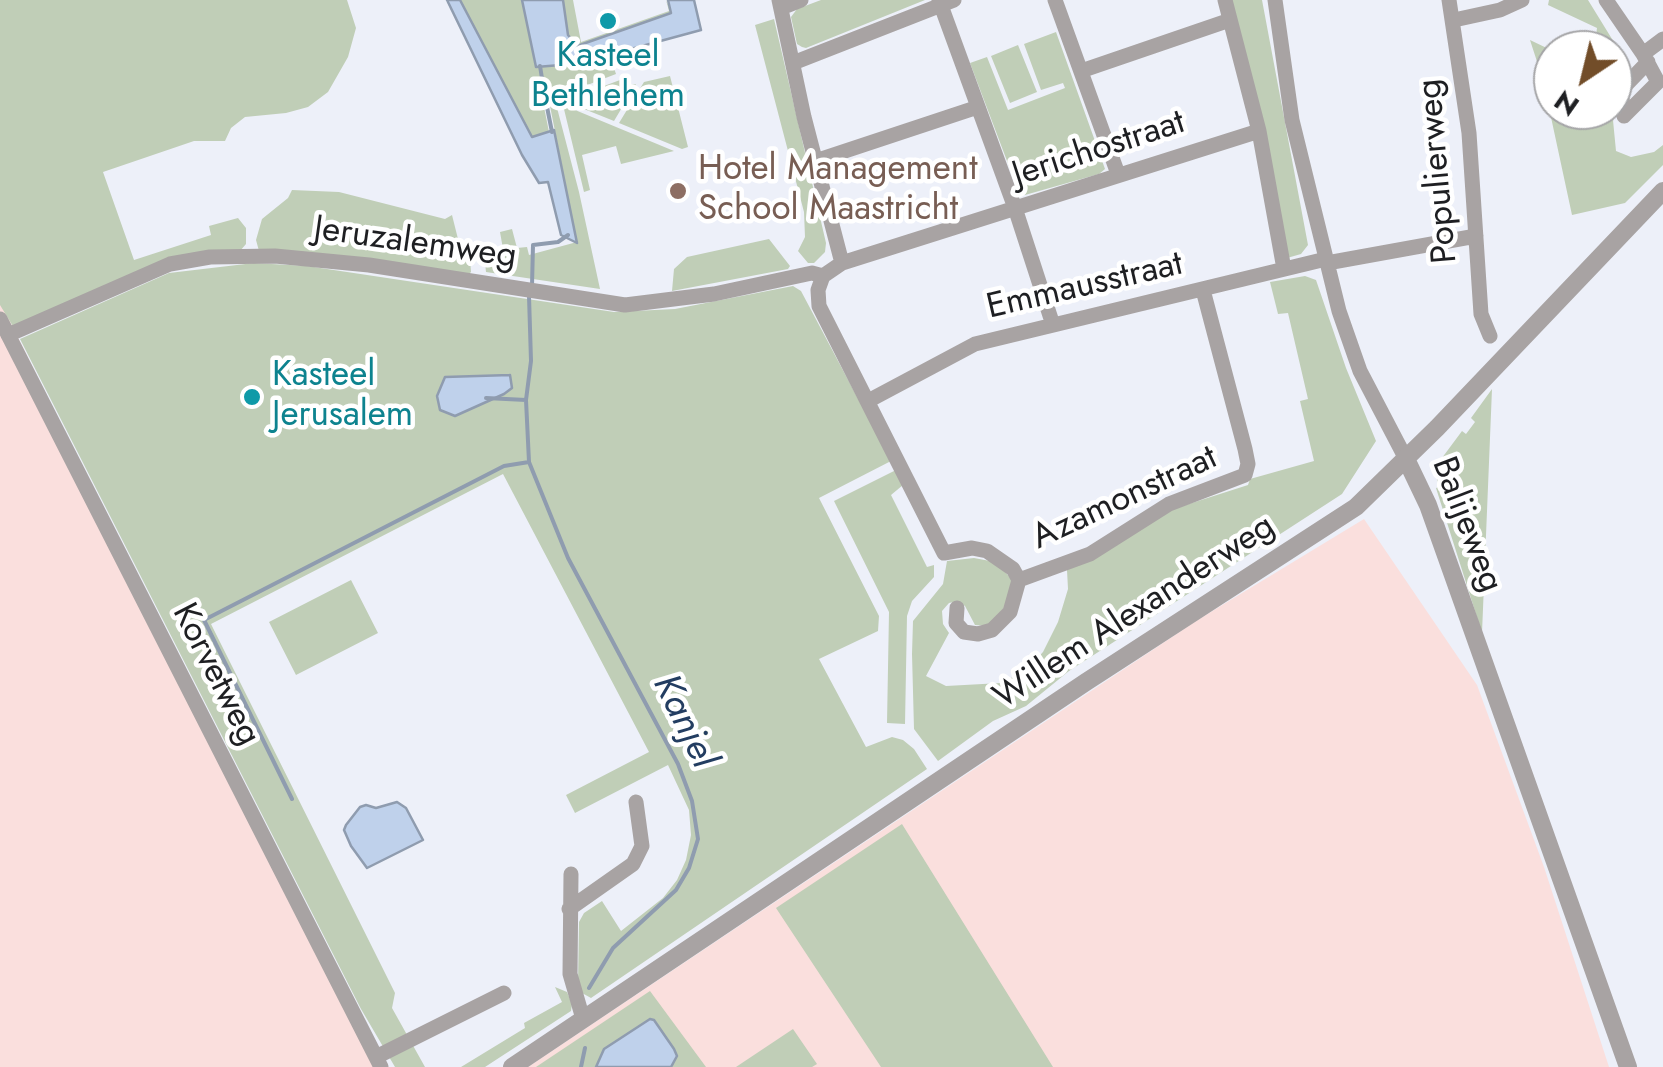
<!DOCTYPE html>
<style>
body{margin:0}
#map{position:relative;width:1663px;height:1067px;overflow:hidden;background:#edf0f9;font-family:Jost,sans-serif}
canvas{display:block}
.north{position:absolute;left:1533px;top:30px;width:100px;height:100px;box-sizing:border-box;background:#fff;border:2px solid #a5a5a7;border-radius:50%;rotate:215deg;font-size:28px;font-weight:700;line-height:40px;text-align:center;color:#1e1f22}
.north::after{content:'';display:block;margin:auto;width:35px;height:45px;background:#724d29;clip-path:polygon(50% 0,100% 100%,50% 72%,0 100%)}
</style>
<div id="map">
<canvas width="1663" height="1067"></canvas>
<div class="north">N</div>
</div>
<script>
const g = document.querySelector('canvas').getContext('2d');
g.lineJoin = 'round';
function paint(path, color) { g.fillStyle = color; g.fill(path, 'evenodd'); }
const toPath = rows => new Path2D(rows.map(r => 'M' + r).join(''));
function strokePath(path, color, width, dash) { g.strokeStyle = color; g.lineWidth = width; g.lineCap = dash ? 'butt' : 'round'; g.setLineDash(dash || []); g.stroke(path); }
function write(font, color, halo, rows, align = 'center') {
  g.font = font + ' Jost,sans-serif'; g.lineWidth = 9; g.setLineDash([]); g.textBaseline = 'middle'; g.strokeStyle = halo; g.fillStyle = color; for (const [text, x, y, turn = 0] of rows) {
    g.save(); g.translate(x, y); g.rotate((+turn || 0) * Math.PI / 180); g.textAlign = isNaN(turn) ? turn : align; if (halo) g.strokeText(text, 0, 0); g.fillText(text, 0, 0); g.restore();
  }
}
const industrial = toPath([
 [0,301,160,624,376,1067,0,1067],
 [1364,519,1477,685,1544,867,1609,1067,528,1067,1196,621]
]);
const green = toPath([
 [0,0,347,0,356,28,348,57,328,92,308,107,286,113,245,117,231,128,225,141,194,141,103,172,134,260,211,235,209,226,238,218,246,228,246,244,240,251,208,252,14,328,0,305],
 [460,0,522,0,536,67,598,62,610,56,616,74,543,102,549,132,532,137],
 [563,0,573,0,581,42,669,11,666,0,672,13,577,46,568,35],
 [821,0,925,0,806,48,802,47,797,44,791,17,797,9],
 [1230,0,1262,0,1308,245,1301,254,1287,258],
 [1549,0,1588,0,1628,65,1613,86,1613,50,1594,50,1597,28,1548,5],
 [774,19,826,243,825,252,814,263,808,263,798,251,805,237,804,212,755,25],
 [1056,32,1105,169,1099,174,1025,195,1018,190,970,63,987,57,1008,110,1065,88,1063,83,1041,90,1024,44],
 [1530,40,1553,51,1553,110,1612,110,1616,151,1631,157,1654,152,1663,145,1663,165,1625,203,1572,215,1543,80],
 [1018,45,1037,92,1010,103,991,56],
 [670,76,688,147,682,149,619,123,644,82],
 [620,80,623,87,636,84,614,121,564,101],
 [556,104,579,192,600,289,486,272,484,254,503,249,500,232,512,229,517,248,527,247,529,255,577,242,550,106],
 [563,105,674,151,621,164,616,146,582,155,590,190,584,192],
 [292,190,339,192,445,219,452,215,460,247,469,246,471,272,468,275,259,251,256,240,262,219,288,198],
 [769,239,790,266,788,269,672,291,674,269,687,257],
 [254,263,307,266,614,312,675,309,793,286,801,291,891,461,819,498,879,616,878,631,819,659,866,747,892,737,903,740,914,749,927,769,591,998,582,993,578,984,579,922,584,913,602,901,621,931,663,898,677,880,686,860,691,835,689,810,668,765,575,813,566,795,649,752,503,474,211,624,395,993,392,1008,425,1067,395,1067,361,1009,20,339,169,273],
 [1305,276,1316,280,1346,368,1376,441,1342,494,1069,671,1026,706,993,721,938,761,914,729,912,654,913,621,943,584,947,561,974,558,990,561,1002,568,1011,579,1011,592,1007,605,987,626,975,625,965,606,958,601,949,603,942,611,943,624,949,633,926,676,946,686,1001,683,1025,671,1043,652,1058,622,1068,589,1067,570,1170,510,1248,485,1250,479,1314,461,1300,401,1308,399,1288,313,1278,314,1270,282],
 [1492,389,1482,633,1436,488,1439,487,1435,471,1436,466,1462,431,1466,434,1475,422,1471,418],
 [896,470,903,485,891,495,927,567,934,565,934,577,912,601,907,616,905,724,887,723,889,612,834,501],
 [351,580,378,633,296,675,269,622],
 [902,824,1053,1067,881,1067,776,908],
 [555,987,567,992,572,1004,571,1011,485,1067,461,1067,525,1028,524,1023,562,1002],
 [650,991,706,1067,671,1067,677,1056,674,1049,655,1020,650,1019,604,1049,596,1067,536,1067],
 [793,1029,817,1064,812,1067,736,1067]
]);
const water = toPath([
 [447,0,460,0,532,137,554,130,577,243,561,235,548,182,539,183,522,155,447,0],
 [522,0,563,0,568,35,577,46,671,13,668,0,694,0,701,30,631,49,598,62,536,67,522,0],
 [510,375,512,388,504,394,455,416,440,410,437,396,445,377,510,375],
 [397,802,406,808,423,840,367,868,351,846,344,830,346,825,360,807,366,805,376,808,397,802],
 [650,1019,654,1020,674,1049,677,1056,671,1067,596,1067,604,1049,650,1019]
]);
const stream = toPath([
 [540,66,546,103],
 [547,107,552,132],
 [532,286,533,245,558,242,568,235],
 [529,296,531,361,526,400,529,462,568,558,678,764,692,801,698,839,689,868,676,890,613,948,589,988],
 [486,398,526,400],
 [292,799,204,620,504,466,529,462],
 [581,1067,585,1048]
]);
const minor = toPath([
 [779,0,804,117,842,263],
 [939,0,1015,208,1053,325],
 [1055,0,1118,174],
 [1225,0,1259,131,1284,269],
 [1275,0,1292,120,1339,311,1360,371,1406,459],
 [1449,0,1469,133,1481,314,1490,336],
 [1606,0,1643,54,1658,82,1624,116],
 [781,8,801,0],
 [1454,20,1500,10,1522,0],
 [1643,54,1663,39],
 [793,63,954,0],
 [1081,71,1230,20],
 [1624,116,1621,90,1648,62],
 [815,161,978,107],
 [1327,263,1476,236],
 [0,319,381,1067],
 [8,335,170,264,210,257,275,256,369,265,625,305,714,294,812,273,823,276],
 [868,401,975,344,1326,259],
 [1019,580,1090,554,1169,504,1245,475,1248,464,1245,449,1203,290],
 [957,608,956,623,964,632,978,634,992,630,1010,612,1019,580,1013,569,987,551,972,548,944,553,819,306,818,290,823,276,842,263,1259,131],
 [571,874,570,974,583,1019],
 [569,909,633,864,642,846,636,802],
 [376,1057,504,993]
]);
const tertiary = toPath([
 [1406,459,1428,505,1628,1067],
 [512,1067,1086,682,1356,507,1437,428,1663,191]
]);
const markers = [
 [608,21,10,"#0f9aa8"],
 [678,191,10,"#8d6e63"],
 [252,397,10,"#0f9aa8"]
];
const cultureNames = [
 ["Kasteel",608,58],
 ["Bethlehem",608,98],
 ["Kasteel",272,377,"left"],
 ["Jerusalem",272,417,"left"]
];
const streetNames = [
 ["Jerichostraat",1099,150,-18],
 ["Populierweg",1439,171,-95],
 ["Jeruzalemweg",415,244,8],
 ["Emmausstraat",1085,287,-13],
 ["Azamonstraat",1125,499,-25],
 ["Balijeweg",1466,525,69],
 ["Willem Alexanderweg",1135,613,-33],
 ["Korvetweg",215,675,63]
];
const educationNames = [
 ["Hotel Management",698,171],
 ["School Maastricht",698,211]
];
const waterNames = [
 ["Kanjel",683,722,64]
];
paint(industrial, '#fadfdd');
paint(green, '#c0ceb7');
paint(water, '#bfd1eb');
strokePath(water, '#8f9caf', 2.5);
strokePath(stream, '#8f9caf', 4);
strokePath(minor, '#a8a3a3', 15);
strokePath(tertiary, '#a8a3a3', 18);
for (const [x, y, r, color] of markers) { const dot = new Path2D(); dot.arc(x, y, r, 0, 2 * Math.PI); g.fillStyle = color; g.fill(dot); strokePath(dot, '#fff', 4); }
write('35px', '#0d838f', '#fff', cultureNames);
write('35px', '#1e1f22', '#fff', streetNames);
write('35px', '#785e54', '#fff', educationNames, 'left');
write('italic 38px', '#233d61', '#fff', waterNames);
</script>
